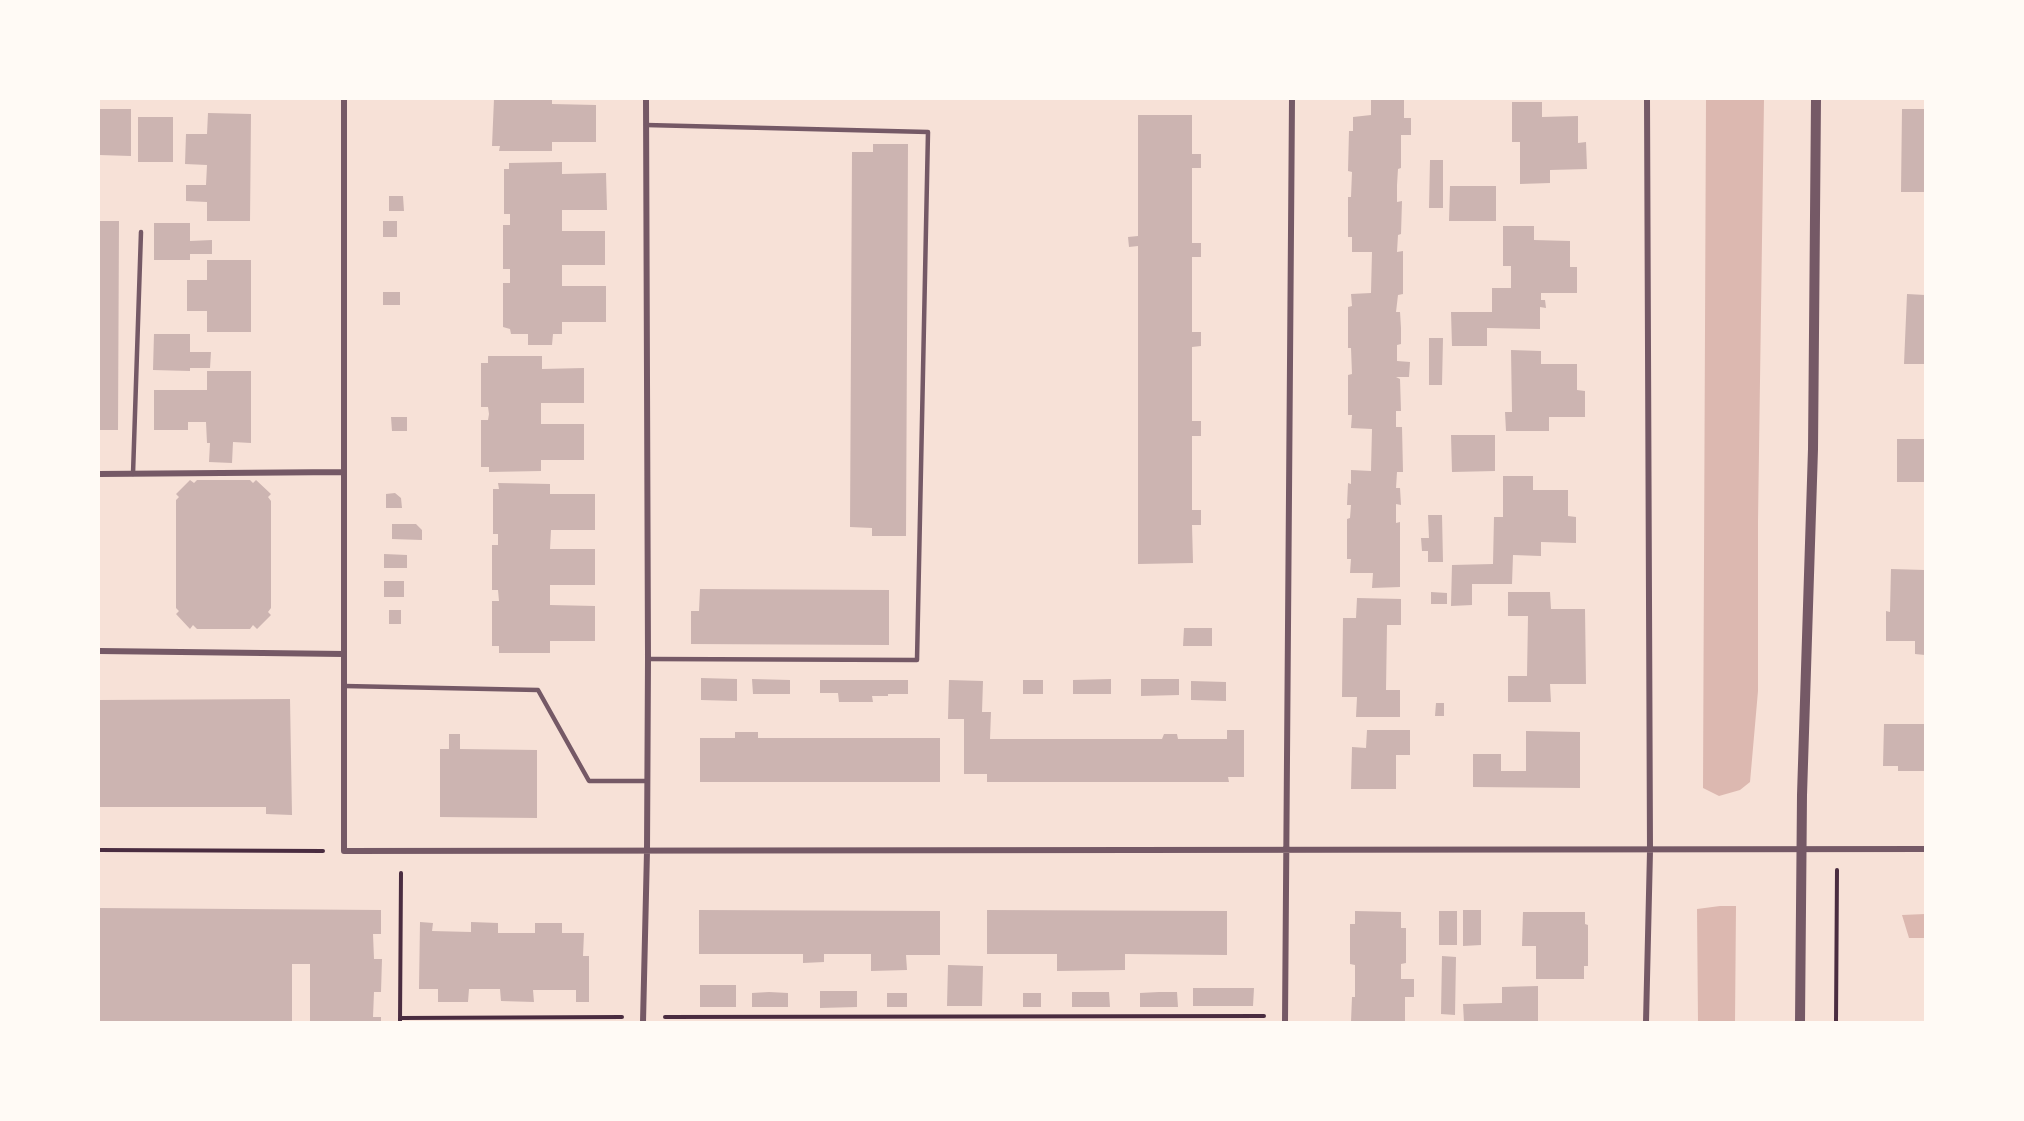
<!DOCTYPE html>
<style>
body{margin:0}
#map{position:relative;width:2024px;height:1121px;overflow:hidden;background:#f7e1d7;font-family:Bitter,serif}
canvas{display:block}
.frame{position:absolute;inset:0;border:100px solid #fffaf5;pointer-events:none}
</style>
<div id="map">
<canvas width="2024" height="1121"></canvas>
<div class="frame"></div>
</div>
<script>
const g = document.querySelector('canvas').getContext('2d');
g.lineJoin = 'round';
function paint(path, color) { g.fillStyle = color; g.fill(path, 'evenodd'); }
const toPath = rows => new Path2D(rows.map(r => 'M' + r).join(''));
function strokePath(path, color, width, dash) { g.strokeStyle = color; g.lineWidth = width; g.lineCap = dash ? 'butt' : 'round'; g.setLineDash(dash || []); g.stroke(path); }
const water = toPath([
 [1706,99,1764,99,1758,521,1758,691,1750,782,1740,790,1719,796,1703,788],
 [1720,906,1736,906,1735,1022,1698,1022,1697,909],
 [1925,914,1925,938,1909,938,1902,915]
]);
const building = toPath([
 [494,99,552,99,552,104,596,105,596,142,552,142,552,151,499,151,500,146,492,146],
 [1371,99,1404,99,1404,118,1411,118,1411,135,1401,135,1401,168,1398,169,1397,185,1397,202,1402,201,1401,234,1398,235,1397,252,1403,251,1403,294,1398,295,1396,312,1400,312,1401,328,1401,344,1397,345,1397,361,1410,362,1409,377,1396,377,1400,379,1401,411,1396,411,1396,427,1402,427,1403,472,1397,472,1396,488,1400,488,1401,505,1396,504,1396,523,1400,522,1400,587,1372,588,1373,573,1350,573,1351,559,1347,559,1347,519,1350,518,1351,505,1347,505,1348,483,1351,484,1351,470,1371,471,1372,429,1351,428,1352,415,1348,415,1348,375,1352,374,1351,348,1348,348,1348,307,1352,306,1351,294,1371,293,1372,252,1352,252,1352,237,1348,237,1348,197,1351,197,1352,172,1348,171,1349,131,1353,131,1353,117,1371,115],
 [1512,102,1542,102,1542,117,1578,116,1578,143,1586,142,1587,169,1550,170,1550,183,1520,184,1520,142,1512,142],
 [99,109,131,109,131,156,99,155],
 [1902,109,1925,109,1925,192,1901,192],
 [208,113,251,114,250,221,207,221,207,202,186,201,186,185,206,185,207,165,185,164,186,134,207,134],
 [1138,115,1192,115,1192,154,1201,154,1201,168,1192,168,1192,243,1201,243,1201,257,1192,257,1192,332,1201,332,1201,346,1192,347,1192,421,1201,421,1201,436,1192,436,1192,510,1201,510,1201,525,1192,525,1193,563,1138,564,1138,246,1129,247,1128,237,1138,236],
 [138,117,173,117,173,162,138,162],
 [873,144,908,144,906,536,872,536,872,528,850,527,852,152,873,152],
 [1430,160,1443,160,1443,208,1429,208],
 [562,162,562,174,606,173,607,210,562,210,562,231,605,231,605,265,562,265,562,286,606,286,606,322,562,322,562,334,553,334,552,345,528,345,528,334,511,334,510,329,503,327,503,283,510,283,510,269,503,269,503,225,510,225,510,214,504,214,504,169,509,169,509,163],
 [1450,186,1496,186,1496,221,1449,221],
 [389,196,403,196,404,211,389,211],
 [99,221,119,221,118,430,99,430],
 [383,221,397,221,397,237,383,237],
 [154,223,190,223,190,241,212,240,212,254,190,254,190,260,154,260],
 [1503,226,1534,226,1534,240,1570,241,1570,267,1577,267,1577,293,1541,293,1541,300,1545,300,1546,308,1540,307,1540,329,1487,328,1487,346,1452,346,1451,312,1492,312,1492,288,1511,288,1511,266,1503,266],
 [207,260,251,260,251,332,207,332,207,311,187,311,187,280,207,280],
 [383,292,400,292,400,305,383,305],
 [1907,294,1925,295,1925,364,1904,364],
 [154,334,190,334,190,352,211,352,210,368,190,368,190,371,153,370],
 [1429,338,1443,338,1442,385,1429,385],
 [1511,350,1541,351,1541,364,1577,364,1577,390,1585,391,1585,417,1549,417,1549,431,1506,431,1505,412,1512,412],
 [488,356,542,356,542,369,584,368,584,403,541,403,541,424,584,424,584,460,541,460,541,471,489,472,489,467,481,467,481,420,488,420,489,414,488,407,481,407,481,363,488,363],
 [207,371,251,371,251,443,233,442,232,463,209,462,210,443,207,443,206,422,188,422,188,430,154,430,154,390,207,390],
 [391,417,407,417,407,431,392,431],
 [1451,435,1495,435,1495,471,1452,472],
 [1897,439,1925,439,1925,482,1897,482],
 [1503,476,1533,476,1533,490,1568,490,1568,516,1576,517,1576,543,1541,542,1541,556,1513,555,1512,584,1472,584,1472,605,1451,606,1452,565,1493,564,1494,517,1503,517],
 [190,480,194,483,197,480,250,480,253,483,256,480,271,494,268,497,271,501,271,608,268,612,271,615,257,629,253,625,250,629,197,629,193,625,190,629,176,614,179,611,176,608,176,500,179,497,176,494],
 [498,483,550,484,550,494,595,494,595,530,551,530,550,549,595,549,595,585,550,585,550,605,595,606,595,641,550,641,550,653,499,653,499,646,492,646,492,601,499,601,498,590,492,590,492,545,498,545,498,534,493,534,493,489,499,489],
 [395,493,401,498,402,508,386,508,386,494],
 [1428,515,1442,515,1443,562,1428,562,1428,551,1422,551,1421,538,1429,538],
 [392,524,416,524,422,530,422,540,392,539],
 [384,554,407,555,407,568,384,568],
 [1891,569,1925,570,1925,655,1915,654,1915,641,1886,641,1886,611,1890,612],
 [384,581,404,581,404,597,384,597],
 [700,589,889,590,889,645,691,644,691,611,699,611],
 [1431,592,1447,593,1447,604,1431,604],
 [1508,592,1550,592,1551,609,1585,609,1586,684,1550,684,1551,702,1508,702,1508,676,1527,676,1528,616,1508,616],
 [1357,598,1401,599,1401,625,1387,625,1386,690,1400,690,1400,717,1356,717,1357,697,1342,697,1343,618,1356,618],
 [389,610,401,610,401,624,389,624],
 [1184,628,1212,628,1212,646,1183,646],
 [701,678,737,679,737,701,701,700],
 [752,679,790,680,790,694,753,694],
 [1111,679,1111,694,1073,694,1073,680],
 [1141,679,1179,679,1179,695,1141,696],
 [820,680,908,680,908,694,888,694,888,696,872,696,873,702,839,702,838,693,820,693],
 [949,680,983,681,982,712,991,712,990,739,1162,739,1164,734,1177,734,1178,739,1227,739,1227,730,1244,730,1244,777,1228,777,1229,782,987,782,987,774,964,774,964,719,948,719],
 [1023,680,1043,680,1043,694,1023,694],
 [1191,681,1226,682,1226,701,1191,700],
 [290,699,292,815,266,814,266,807,99,807,99,700],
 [1436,703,1444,703,1444,716,1435,716],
 [1884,724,1925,724,1925,771,1898,771,1898,766,1883,766],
 [1367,730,1410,730,1410,755,1396,755,1396,789,1351,789,1352,747,1366,748],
 [1526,731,1580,732,1580,788,1473,787,1473,754,1501,754,1501,771,1526,771],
 [735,732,758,732,758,738,940,738,940,782,700,782,700,738,735,738],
 [449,734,460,734,460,749,537,750,537,818,440,817,440,749,449,749],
 [99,908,381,910,381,934,373,934,374,959,382,959,381,992,374,992,373,1017,381,1017,381,1022,310,1022,310,964,292,964,292,1022,99,1022],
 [699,910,940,911,940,955,906,955,907,970,871,971,871,954,824,954,824,962,803,963,803,954,699,954],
 [987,910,1227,911,1227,955,1125,954,1125,970,1057,971,1057,954,987,954],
 [1463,910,1481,910,1481,945,1463,946],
 [1355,911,1401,912,1401,928,1406,928,1406,963,1401,964,1401,979,1414,979,1414,997,1405,997,1405,1022,1351,1022,1352,997,1355,997,1355,965,1350,964,1350,924,1355,924],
 [1439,911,1457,911,1457,945,1439,945],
 [1523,912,1585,912,1585,924,1588,925,1588,966,1584,966,1584,979,1536,979,1536,946,1522,946],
 [420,922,433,923,432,931,471,932,471,922,498,923,498,933,535,933,535,923,562,923,562,933,584,933,583,956,589,956,589,1002,576,1002,576,990,533,990,534,1002,501,1001,500,989,469,989,468,1002,438,1002,438,989,419,989],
 [1442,956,1456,957,1455,1015,1441,1014],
 [948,965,983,966,982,1006,947,1006],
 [700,985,736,985,736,1007,700,1007],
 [1538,986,1538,1022,1464,1022,1463,1004,1502,1003,1502,987],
 [1193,988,1254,988,1253,1006,1193,1006],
 [820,991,857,991,857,1007,820,1008],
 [769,992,788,993,788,1007,752,1007,752,993],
 [1072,992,1109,992,1110,1007,1072,1007],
 [1159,992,1177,992,1178,1007,1140,1007,1140,993],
 [887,993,907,993,907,1007,887,1007],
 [1023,993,1041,993,1041,1007,1023,1007]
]);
const path = toPath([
 [99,850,323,851],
 [665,1017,1264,1016],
 [401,1018,622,1017],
 [400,1022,401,873],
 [1836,1022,1837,870]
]);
const service = toPath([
 [646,125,928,132,917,660,648,659],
 [133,474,141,232],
 [344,686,538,690,589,781,647,781]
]);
const minor = toPath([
 [344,99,344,851,1925,849],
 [99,474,344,472],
 [99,651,344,654],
 [643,1022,647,851,648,659,646,99],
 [1285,1022,1292,99],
 [1646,1022,1650,851,1647,99]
]);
const tertiary = toPath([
 [1800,1022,1802,795,1813,449,1816,99]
]);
paint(water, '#dcb8b0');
paint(building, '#ccb4b1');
strokePath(path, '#4a2c40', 4);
strokePath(service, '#755966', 4.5);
strokePath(minor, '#755966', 6);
strokePath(tertiary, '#755966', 10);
</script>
